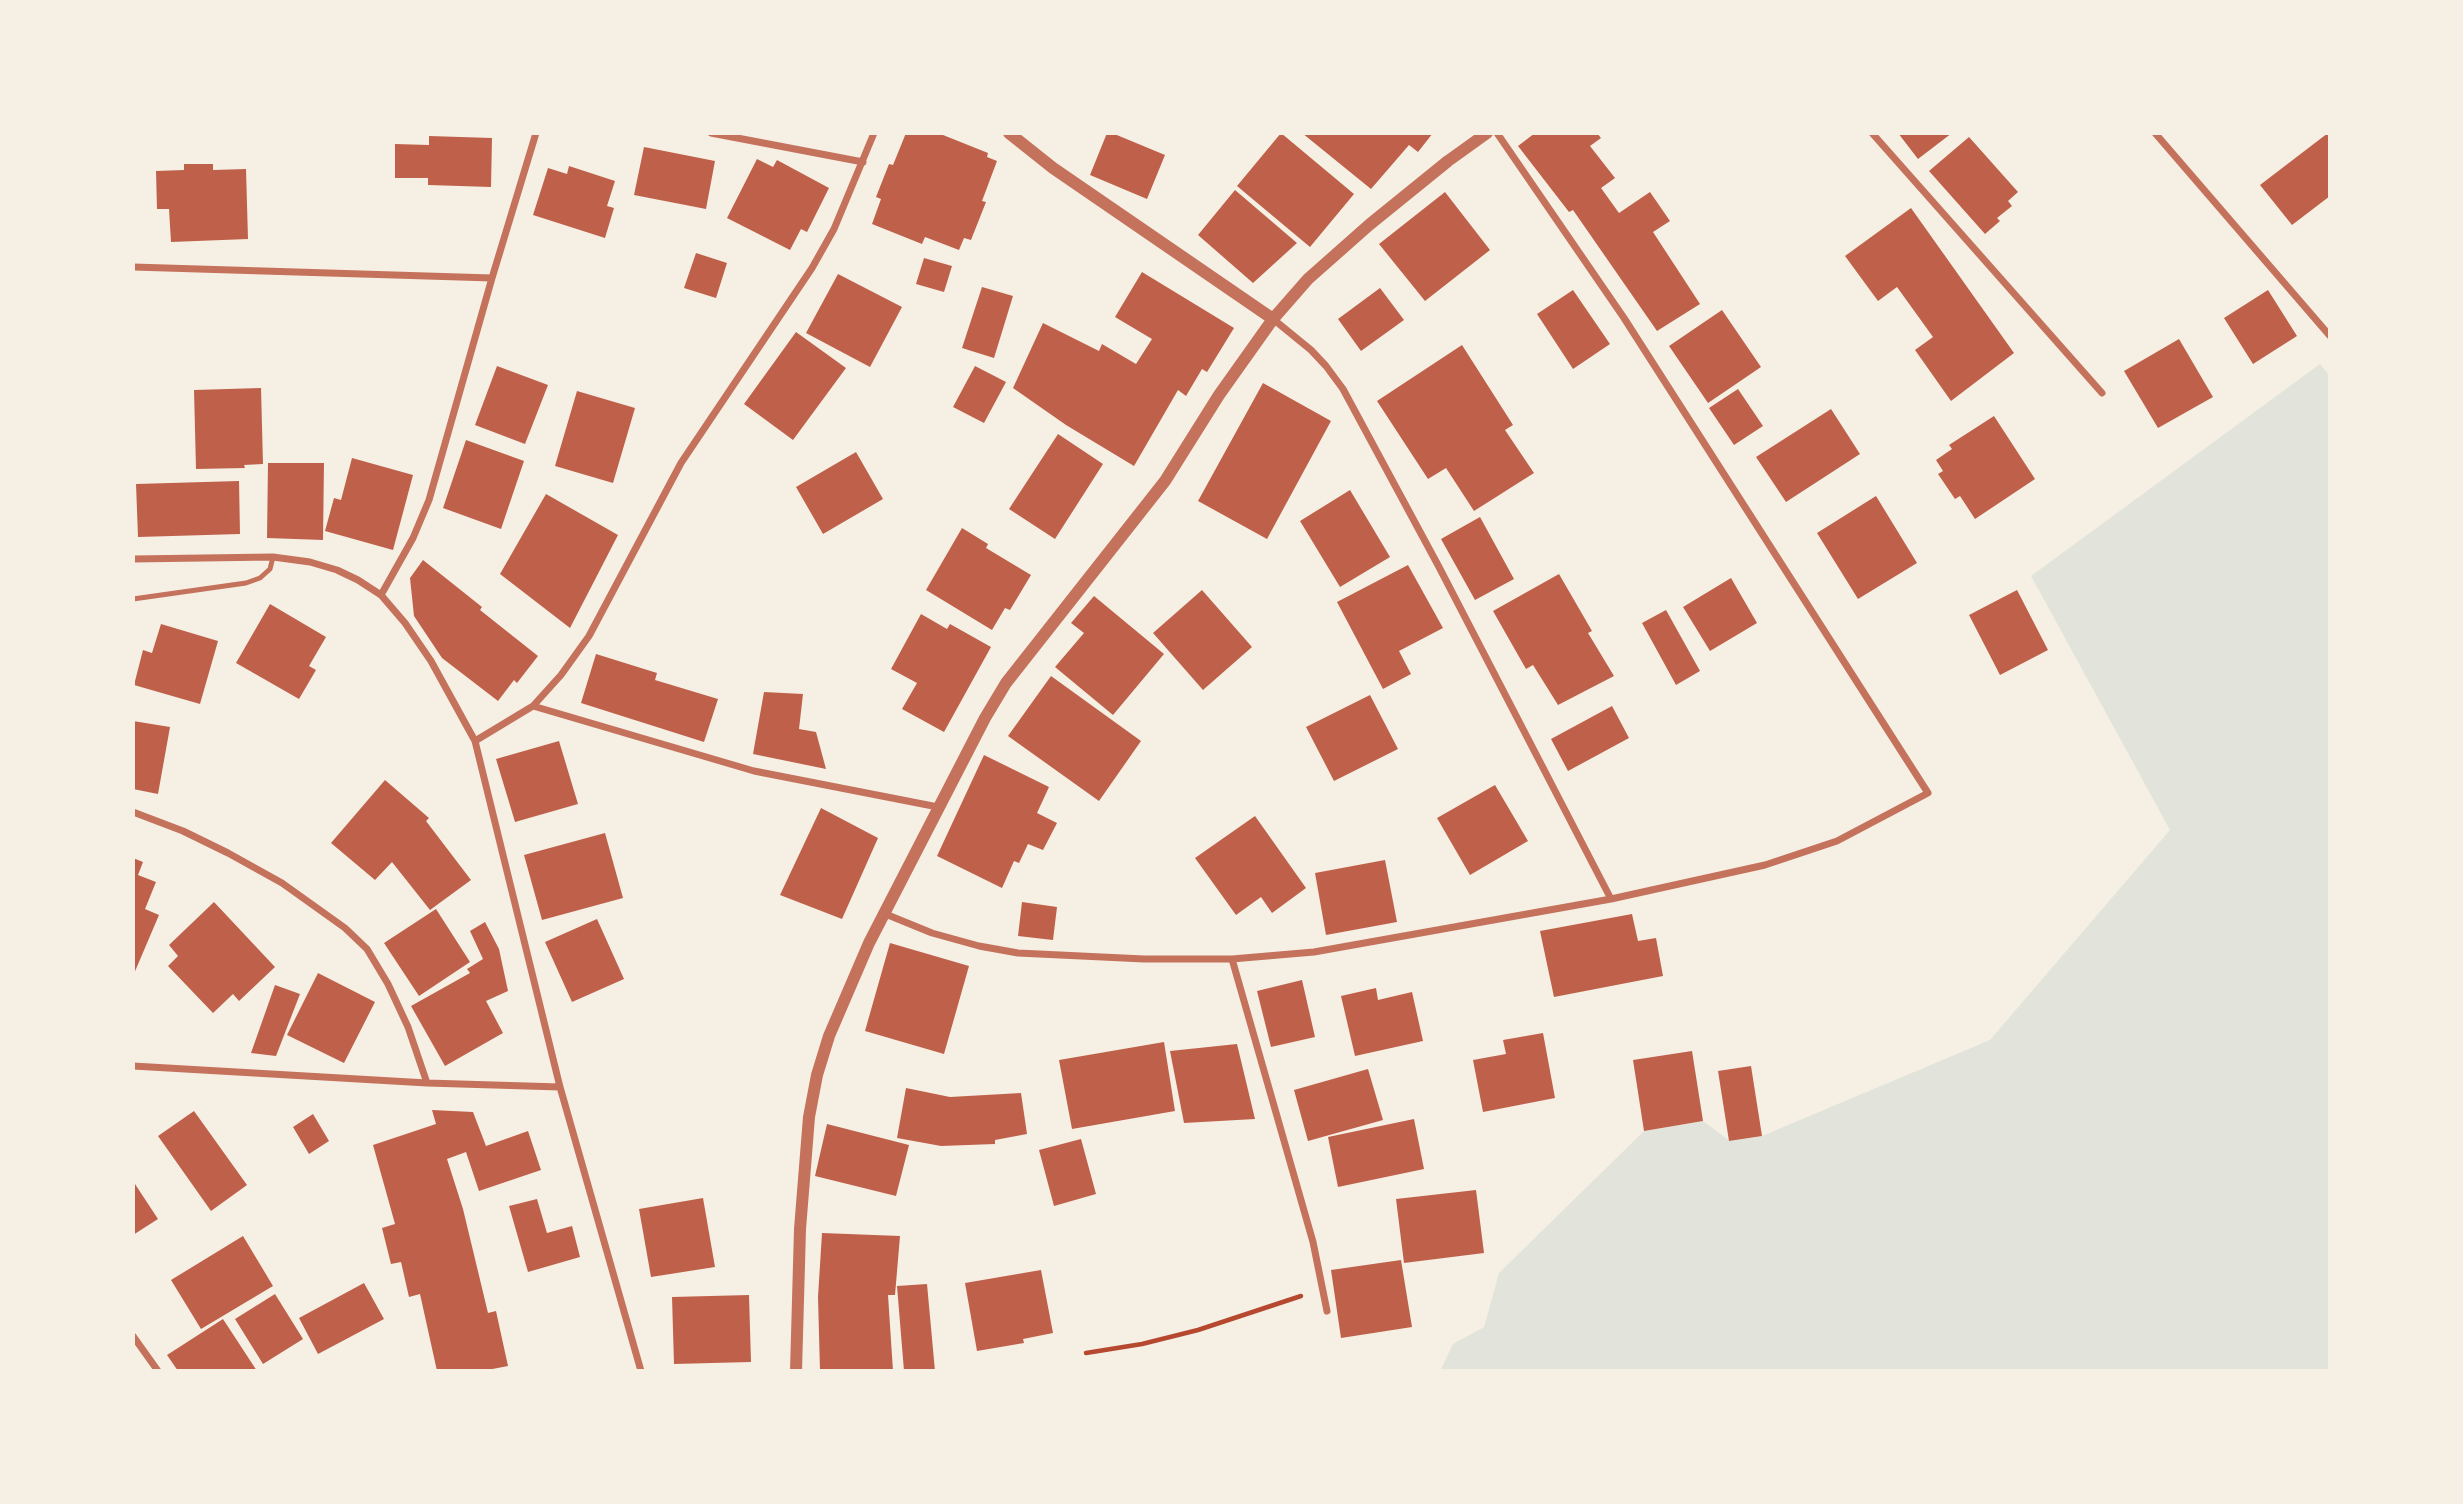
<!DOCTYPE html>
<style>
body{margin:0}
#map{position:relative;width:2463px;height:1504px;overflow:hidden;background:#f6efe4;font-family:Quicksand,sans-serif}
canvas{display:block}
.frame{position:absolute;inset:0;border:135px solid #f6efe4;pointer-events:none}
</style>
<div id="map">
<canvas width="2463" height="1504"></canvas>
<div class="frame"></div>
</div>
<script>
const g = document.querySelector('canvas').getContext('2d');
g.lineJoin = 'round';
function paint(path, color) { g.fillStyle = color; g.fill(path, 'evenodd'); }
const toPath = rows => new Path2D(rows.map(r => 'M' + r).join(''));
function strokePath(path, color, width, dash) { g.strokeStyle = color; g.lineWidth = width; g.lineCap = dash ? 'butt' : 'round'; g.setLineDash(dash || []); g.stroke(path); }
const green = toPath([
 [2320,364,2330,376,2330,1371,1440,1371,1453,1344,1484,1327,1499,1273,1644,1131,1703,1121,1730,1141,1762,1136,1990,1040,2170,830,2031,576]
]);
const building = toPath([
 [906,133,938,133,988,153,987,157,997,161,982,201,986,202,971,240,964,238,959,250,925,237,922,244,872,224,881,199,876,197,889,164,893,165],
 [1107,133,1112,133,1165,155,1147,199,1090,175],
 [1281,133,1354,194,1310,247,1237,186],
 [1302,133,1433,133,1418,152,1409,145,1371,189],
 [1535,133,1597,133,1601,138,1590,146,1615,178,1601,188,1619,213,1650,192,1670,221,1653,232,1700,304,1657,331,1573,210,1569,212,1518,146],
 [1898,133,1952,133,1918,159],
 [2328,133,2330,133,2330,196,2292,225,2260,185],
 [429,136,492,138,491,187,428,185,428,178,395,178,395,144,429,145],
 [1969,137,2018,192,2008,201,2012,206,1997,218,2000,221,1985,234,1929,171],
 [644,147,715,161,706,209,634,195],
 [757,159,773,167,777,160,829,188,807,232,801,229,790,250,727,218],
 [184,164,213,164,213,170,246,169,248,239,171,242,169,209,157,209,156,171,184,170],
 [569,166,615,181,607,206,614,208,605,238,533,215,548,168,567,174],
 [1235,190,1297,243,1253,283,1198,235],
 [1445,192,1490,250,1425,301,1379,244],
 [1911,208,2014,353,1951,401,1915,350,1933,337,1897,287,1878,301,1845,256],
 [696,253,727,263,716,298,684,288],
 [924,258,952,266,944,292,916,284],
 [1142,272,1234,328,1207,372,1202,369,1186,396,1178,390,1134,466,1066,425,1013,388,1043,323,1099,351,1102,344,1136,364,1152,339,1115,317],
 [838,274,902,307,870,367,806,333],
 [982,287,1013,296,994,358,962,348],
 [1380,288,1404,320,1361,351,1338,319],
 [1573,290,1610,344,1573,369,1537,314],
 [2268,290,2297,336,2253,364,2224,318],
 [1722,310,1761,367,1708,403,1669,346],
 [796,332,846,368,793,440,744,404],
 [2179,339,2213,397,2158,428,2124,371],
 [1462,345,1513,425,1505,430,1534,473,1474,511,1446,468,1428,479,1377,401],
 [497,366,548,385,525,444,475,425],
 [975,366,1006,382,984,423,953,407],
 [1263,383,1331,421,1267,539,1198,501],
 [261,388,263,464,244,465,245,468,196,469,194,390],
 [1738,389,1763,426,1734,445,1709,408],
 [577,391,635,408,613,483,555,466],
 [1831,409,1860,454,1786,502,1756,457],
 [1994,416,2035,479,1975,519,1960,496,1955,499,1938,474,1943,471,1936,460,1952,449,1949,445],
 [1058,434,1103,464,1055,539,1009,509],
 [466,440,524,461,501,529,443,508],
 [856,452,883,499,823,534,796,487],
 [352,458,413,475,393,550,325,531,334,498,341,500],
 [268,463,324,463,323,540,267,538],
 [239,481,240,534,138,537,136,484],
 [1350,490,1390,557,1340,587,1300,521],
 [546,494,618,535,570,628,500,574],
 [1876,496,1917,563,1858,599,1817,533],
 [1480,517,1514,579,1475,600,1441,539],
 [962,528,988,544,986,548,1031,575,1010,610,1005,608,992,630,926,590],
 [423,560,482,607,480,610,538,656,517,683,514,680,498,701,442,658,414,616,410,578],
 [1408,565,1443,628,1399,651,1411,674,1383,689,1337,602],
 [1559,574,1592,631,1588,633,1614,676,1558,705,1533,665,1526,669,1493,611],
 [1731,578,1757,623,1710,651,1683,607],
 [1202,590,1252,647,1203,690,1153,633],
 [2017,590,2048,650,2000,675,1969,615],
 [1094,596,1164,654,1113,715,1055,667,1084,633,1071,623],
 [270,604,326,637,309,666,316,670,299,699,236,663],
 [1666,610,1700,671,1676,685,1642,623],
 [921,614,947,629,950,624,991,647,944,732,902,709,917,683,891,669],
 [161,624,218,641,200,704,134,685,143,650,152,653],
 [596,654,657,673,655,680,718,699,704,742,581,703],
 [1051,676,1141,741,1099,801,1008,736],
 [764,692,803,694,799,729,816,732,826,769,753,754],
 [1370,695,1398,749,1334,781,1306,727],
 [1612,706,1629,738,1568,771,1551,739],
 [133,721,170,727,158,794,133,789],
 [559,741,578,804,515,822,496,759],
 [984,755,1049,787,1037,813,1057,823,1043,850,1028,844,1019,863,1014,861,1002,888,937,856],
 [385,780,429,818,426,821,471,880,430,910,392,862,375,880,331,843],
 [1495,785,1528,841,1470,875,1437,818],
 [821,808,878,838,842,919,780,895],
 [1255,816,1306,888,1272,913,1261,897,1236,915,1195,858],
 [605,833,623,898,542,920,524,855],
 [133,858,143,862,138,875,156,882,145,909,159,915,133,976],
 [1385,860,1397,922,1326,935,1315,873],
 [214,902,275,967,239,1001,233,994,213,1013,168,966,178,956,169,945],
 [1022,902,1057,907,1053,940,1018,936],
 [436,909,470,962,419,996,384,943],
 [1632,914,1638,941,1656,938,1663,976,1554,997,1540,931],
 [597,919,624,979,572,1002,545,942],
 [485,922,499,949,508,991,486,1001,503,1033,445,1066,411,1006,470,973,467,969,483,959,470,931],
 [890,943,969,966,944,1054,865,1031],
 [318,973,375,1002,344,1063,287,1035],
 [1302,980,1315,1037,1271,1047,1257,991],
 [275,985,300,994,276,1056,251,1053],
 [1376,988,1378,1000,1412,992,1423,1041,1355,1056,1341,996],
 [1543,1033,1555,1098,1483,1112,1473,1060,1506,1054,1503,1040],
 [1164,1042,1175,1111,1072,1129,1059,1060],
 [1237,1044,1255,1119,1184,1123,1170,1051],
 [1692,1051,1703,1121,1644,1131,1633,1060],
 [1751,1066,1762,1136,1729,1141,1718,1071],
 [1368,1069,1383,1120,1308,1141,1294,1090],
 [906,1088,950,1097,1021,1093,1027,1134,995,1140,995,1144,941,1146,897,1138],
 [432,1110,473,1112,486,1146,528,1131,541,1170,479,1191,466,1152,447,1159,463,1209,488,1313,496,1311,508,1366,482,1371,437,1371,420,1294,409,1297,401,1262,391,1264,382,1228,395,1224,373,1145,436,1124],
 [194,1111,247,1185,211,1211,158,1136],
 [313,1114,329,1141,309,1154,293,1127],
 [1414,1119,1424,1169,1338,1187,1328,1137],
 [827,1124,909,1145,896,1196,815,1176],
 [1081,1139,1096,1194,1054,1206,1039,1150],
 [133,1181,158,1219,133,1235],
 [1476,1190,1484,1253,1404,1263,1396,1199],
 [703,1198,715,1267,651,1277,639,1209],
 [537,1199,547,1233,572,1226,580,1257,528,1272,509,1206],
 [822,1233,900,1236,895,1295,888,1295,893,1371,820,1371,818,1297],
 [243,1236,273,1286,201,1329,171,1280],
 [1401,1260,1412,1327,1341,1338,1331,1270],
 [1041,1270,1053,1333,1023,1339,1024,1343,977,1351,965,1283],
 [364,1283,384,1319,318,1354,299,1318],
 [927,1284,935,1371,904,1371,897,1286],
 [275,1294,303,1339,263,1364,235,1319],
 [749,1295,751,1362,674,1364,672,1297],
 [223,1319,257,1371,178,1371,167,1355]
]);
const path = toPath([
 [1086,1353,1142,1344,1198,1330,1301,1296]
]);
const service = toPath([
 [133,599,246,583,260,578,270,569,273,557]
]);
const minor = toPath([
 [711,133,863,162],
 [1872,133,2102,393],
 [2155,133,2330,336],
 [133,267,492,278],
 [1273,319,1311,350,1326,366,1343,389,1439,567,1611,899],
 [133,559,273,557,310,562,337,570,358,580,381,595,405,623,431,661,475,741,560,1087,641,1371],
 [381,595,413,538,429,500,492,278,536,133],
 [533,706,754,771,938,807],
 [475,741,533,706,561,675,589,636,681,463,812,268,834,229,874,133],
 [133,812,183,831,228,853,282,883,345,928,367,949,388,984,408,1027,427,1083],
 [883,913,932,933,979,946,1018,953,1144,959,1232,959,1314,952,1611,899,1765,865,1837,841,1928,793,1624,318,1497,133],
 [1232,959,1313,1242,1327,1311],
 [133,1066,427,1083,560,1087],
 [133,1336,158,1371]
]);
const tertiary = toPath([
 [1009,133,1053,168,1273,319],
 [796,1371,800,1229,809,1117,817,1075,829,1036,869,943,985,718,1006,683,1165,481,1219,395,1273,319,1308,279,1369,225,1448,161,1487,133]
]);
paint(green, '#e2e4dc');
paint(building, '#bf614a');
strokePath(path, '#b5482f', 4.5);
strokePath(service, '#c5725c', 5);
strokePath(minor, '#c5725c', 7);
strokePath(tertiary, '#c5725c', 12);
</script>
